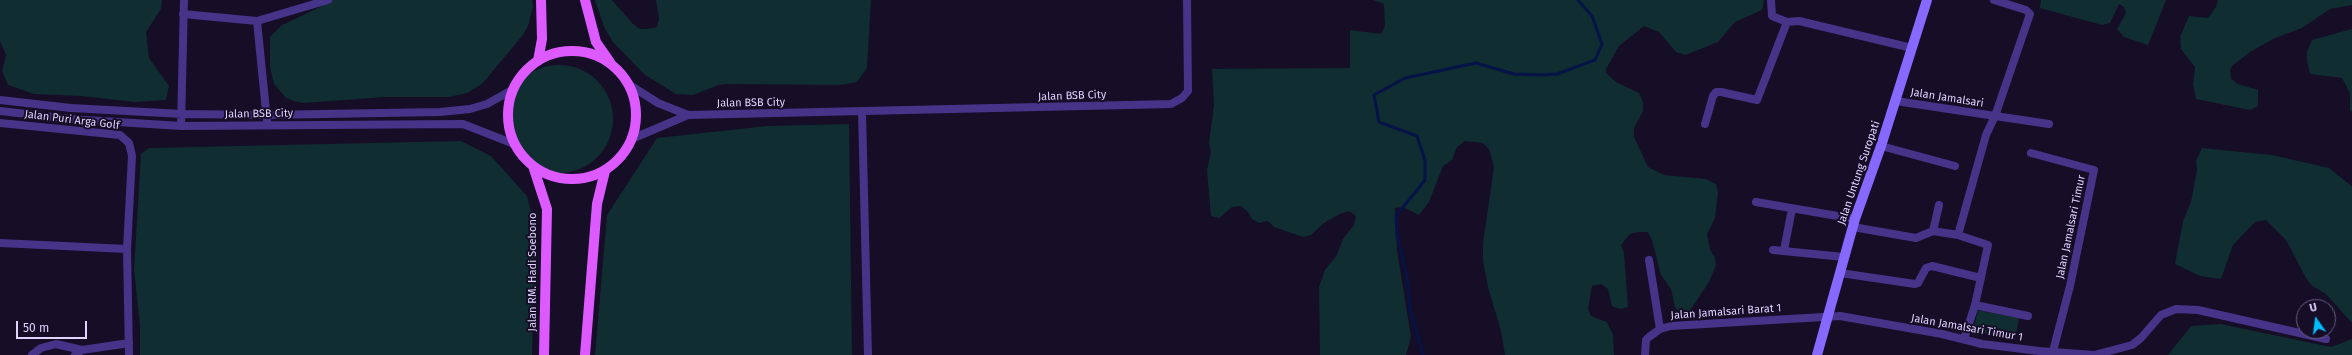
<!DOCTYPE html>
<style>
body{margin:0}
#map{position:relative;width:2352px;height:355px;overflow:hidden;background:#160d27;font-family:"Fira Sans",sans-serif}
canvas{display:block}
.north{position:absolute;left:2296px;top:299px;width:40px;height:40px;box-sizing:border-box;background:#160d27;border:1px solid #665c7d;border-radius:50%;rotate:346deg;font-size:11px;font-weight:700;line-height:16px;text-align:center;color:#dfd3ff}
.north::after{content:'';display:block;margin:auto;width:14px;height:18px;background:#00bbfe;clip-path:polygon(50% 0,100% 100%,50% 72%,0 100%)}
.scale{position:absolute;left:16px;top:321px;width:71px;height:18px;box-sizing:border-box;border:2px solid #dfd3ff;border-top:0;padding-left:5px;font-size:12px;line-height:14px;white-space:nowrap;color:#dfd3ff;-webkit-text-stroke:3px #160d27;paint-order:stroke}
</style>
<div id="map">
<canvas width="2352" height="355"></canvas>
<div class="north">U</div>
<div class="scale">50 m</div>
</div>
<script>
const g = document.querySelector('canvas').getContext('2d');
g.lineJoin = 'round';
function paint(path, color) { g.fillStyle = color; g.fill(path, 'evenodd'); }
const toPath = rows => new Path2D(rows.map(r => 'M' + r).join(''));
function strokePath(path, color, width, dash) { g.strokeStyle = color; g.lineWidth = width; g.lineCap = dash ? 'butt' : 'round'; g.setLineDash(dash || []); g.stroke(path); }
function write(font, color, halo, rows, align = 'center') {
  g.font = font + ' "Fira Sans",sans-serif'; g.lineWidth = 4; g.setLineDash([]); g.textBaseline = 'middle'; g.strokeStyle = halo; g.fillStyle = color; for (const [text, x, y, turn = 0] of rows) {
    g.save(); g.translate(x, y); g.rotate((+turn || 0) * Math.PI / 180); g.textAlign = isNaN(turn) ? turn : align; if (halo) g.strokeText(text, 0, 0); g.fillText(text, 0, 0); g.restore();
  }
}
const green = toPath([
 [0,0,162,0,161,9,146,32,149,58,169,86,166,100,135,102,81,96,34,94,8,85,2,71,6,55,0,41],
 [329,0,532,0,533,7,528,26,523,35,482,84,467,93,449,97,385,97,303,103,294,101,286,98,274,84,270,67,270,37,282,25,320,7],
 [595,0,612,0,633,24,640,29,648,29,657,27,659,19,656,0,871,0,867,68,857,82,840,85,727,84,718,85,693,95,676,94,645,75,613,42,604,27],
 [1373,0,1764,0,1762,10,1735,22,1718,42,1685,55,1676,52,1659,32,1644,26,1619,46,1606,69,1606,73,1616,82,1639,93,1643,102,1643,111,1634,128,1634,137,1648,167,1664,175,1706,179,1716,184,1718,192,1715,218,1707,234,1710,250,1715,257,1716,265,1709,282,1689,312,1680,314,1675,307,1671,289,1661,275,1652,240,1648,232,1639,232,1630,234,1621,245,1624,253,1628,307,1620,309,1612,306,1608,289,1601,284,1592,286,1588,309,1591,316,1607,322,1613,335,1614,355,1505,355,1501,331,1488,287,1483,261,1483,243,1494,167,1489,149,1483,143,1465,141,1457,147,1452,160,1443,166,1429,202,1419,215,1403,207,1395,208,1397,250,1411,337,1406,355,1320,355,1319,287,1325,270,1337,255,1343,239,1354,225,1356,216,1349,211,1340,214,1324,223,1311,235,1303,237,1274,227,1268,221,1259,223,1252,219,1248,212,1241,206,1232,207,1219,218,1211,216,1207,170,1211,152,1209,143,1214,105,1212,69,1350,68,1350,30,1381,34,1385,26,1384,4],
 [2041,0,2166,0,2148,45,2124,37,2117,29,2126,13,2124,7,2119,4,2110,23,2102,25,2040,8],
 [2218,0,2352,0,2352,5,2330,9,2302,28,2275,38,2250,52,2232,66,2230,70,2231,79,2238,84,2258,90,2258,106,2250,110,2196,99,2193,84,2195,67,2181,49,2180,37,2189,16,2208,18,2216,7],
 [2352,29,2352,112,2350,110,2350,93,2342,78,2310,74,2307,61,2307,52,2312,40],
 '505 119a54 54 0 1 1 108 0a54 54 0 1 1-108 0Z',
 [849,124,852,355,595,355,607,215,657,138,767,126],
 [461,141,491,156,527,196,538,240,533,309,532,355,140,355,140,326,134,270,141,154,149,148],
 [2202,148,2272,155,2329,168,2349,184,2352,187,2352,323,2326,294,2311,285,2306,278,2286,240,2266,220,2255,222,2233,245,2221,279,2200,276,2175,264,2183,221,2191,202,2197,170,2196,161],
 [1978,310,2019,318,2015,340,1973,331],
 [2221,324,2331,347,2352,339,2352,355,2168,355,2191,326]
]);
const stream = toPath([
 [1423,355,1410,309,1407,277,1397,235,1396,216,1425,180,1425,160,1417,136,1379,122,1374,95,1405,78,1476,63,1514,74,1543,75,1557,74,1595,60,1602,44,1592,16,1578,0]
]);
const street = toPath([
 [1771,0,1772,16,1787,22],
 [1994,0,2026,10,2030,14,1995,116,2049,124],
 [183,14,257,21,267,121],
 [257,21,328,0],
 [628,84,658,103,688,115,1171,104,1182,98,1188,91,1187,0],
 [0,100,71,108,182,114,266,115,440,112,470,109,487,104,512,90],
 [1896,101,1995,116,1986,135,1958,235,1988,245,1975,305,1964,339],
 [0,111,70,119,181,126,463,124,514,144],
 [862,112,868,355],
 [0,123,120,135,129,143,132,156,127,249,129,355],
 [1705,124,1713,96,1716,92,1721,92,1757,100,1787,22,1799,21,1912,48],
 [181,126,184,0],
 [634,138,688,115],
 [1881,146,1955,166],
 [2031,153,2094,170,2070,286,2052,355],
 [1756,202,1855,219],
 [1853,227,1916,238,1933,231,1958,235],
 [1933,231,1939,205],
 [0,243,127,249],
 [1773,250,1844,257],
 [1784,250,1792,209],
 [1649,260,1660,329],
 [1840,273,1915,284,1918,283,1926,268,1932,266,1981,278],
 [1975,305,2028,316],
 [32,355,41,348,56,344,82,350],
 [75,355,82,350,129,343],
 [1645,355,1646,340,1649,337,1660,329,1671,326,1840,316,1942,334,1982,344,2039,351,2094,355,2132,345,2141,338,2161,315,2176,309,2198,310,2326,339]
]);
const secondary = toPath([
 [1817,355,1855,219,1881,146,1927,0]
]);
const primary = toPath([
 [585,0,596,42,610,62],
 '508 115a64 64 0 1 1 128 0a64 64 0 1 1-128 0Z',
 [538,61,542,39,541,0],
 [533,166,547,209,544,355],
 [585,355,597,204,605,171]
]);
const streetNames = [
 ["Jalan BSB City",1072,96,-2],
 ["Jalan Jamalsari",1947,98,9],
 ["Jalan BSB City",751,103,-1],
 ["Jalan BSB City",259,114,-1],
 ["Jalan Puri Arga Golf",72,120,7],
 ["Jalan Untung Suropati",1859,173,-71],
 ["Jalan Jamalsari Timur",2071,227,-78],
 ["Jalan RM. Hadi Soebono",533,272,-90],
 ["Jalan Jamalsari Barat 1",1726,312,-4],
 ["Jalan Jamalsari Timur 1",1967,328,10]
];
paint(green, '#102d31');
strokePath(stream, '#061347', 3);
strokePath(street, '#463489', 8);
strokePath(secondary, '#866aff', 10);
strokePath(primary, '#dc5aff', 10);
write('11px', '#dfd3ff', '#160d27', streetNames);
</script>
